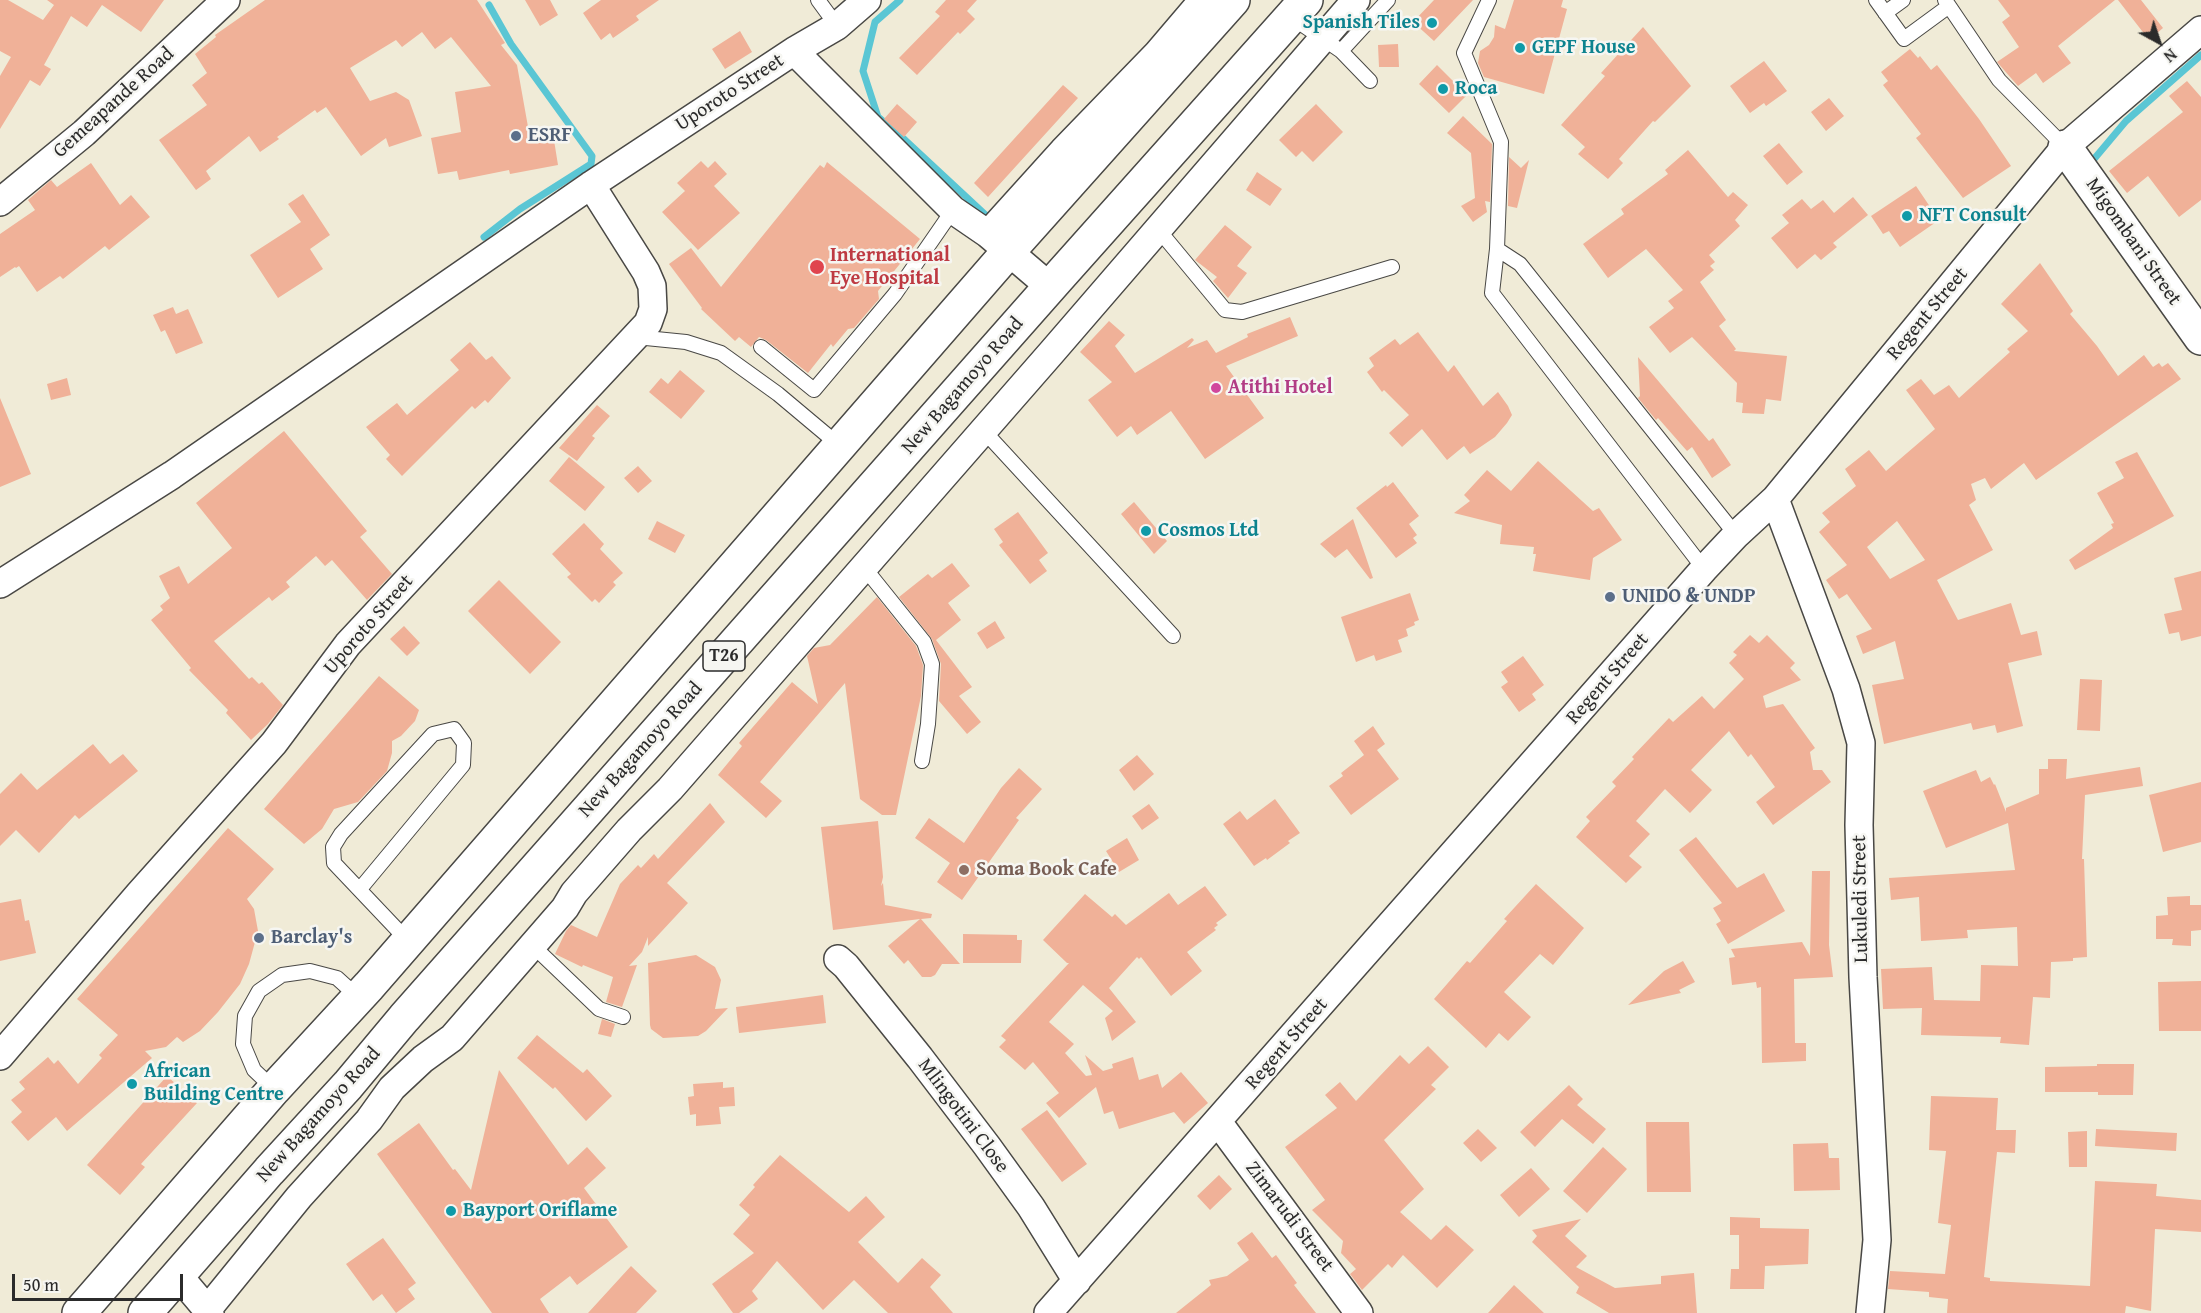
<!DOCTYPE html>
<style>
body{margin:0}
#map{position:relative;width:2201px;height:1313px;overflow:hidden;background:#f0ebd7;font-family:"Gentium Book Plus",serif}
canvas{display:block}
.north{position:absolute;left:2129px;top:12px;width:60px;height:60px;-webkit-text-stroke:4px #f6f6f2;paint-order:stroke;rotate:140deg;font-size:16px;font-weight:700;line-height:24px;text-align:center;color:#2b2b2b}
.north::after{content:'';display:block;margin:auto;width:21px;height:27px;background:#2b2b2b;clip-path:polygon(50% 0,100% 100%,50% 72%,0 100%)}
.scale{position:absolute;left:12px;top:1274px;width:171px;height:27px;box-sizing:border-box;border:3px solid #2b2b2b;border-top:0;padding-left:8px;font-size:18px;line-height:21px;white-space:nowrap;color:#2b2b2b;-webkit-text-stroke:4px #f6f6f2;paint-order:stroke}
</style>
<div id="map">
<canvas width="2201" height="1313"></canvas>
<div class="north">N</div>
<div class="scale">50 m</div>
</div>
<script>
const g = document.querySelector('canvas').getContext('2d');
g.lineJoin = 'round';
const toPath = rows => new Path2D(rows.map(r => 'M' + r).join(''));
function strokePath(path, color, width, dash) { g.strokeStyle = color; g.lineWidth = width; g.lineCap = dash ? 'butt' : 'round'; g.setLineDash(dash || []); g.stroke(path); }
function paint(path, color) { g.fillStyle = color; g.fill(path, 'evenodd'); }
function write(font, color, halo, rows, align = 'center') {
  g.font = font + ' "Gentium Book Plus",serif'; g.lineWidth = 5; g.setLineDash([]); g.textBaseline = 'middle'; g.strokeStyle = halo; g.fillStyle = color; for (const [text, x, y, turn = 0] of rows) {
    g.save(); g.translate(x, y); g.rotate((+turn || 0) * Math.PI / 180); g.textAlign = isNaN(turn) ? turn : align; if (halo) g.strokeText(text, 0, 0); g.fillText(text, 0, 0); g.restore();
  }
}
const stream = toPath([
 [900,0,875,22,863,71,878,117,905,140,990,219],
 [2090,167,2089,165,2126,121,2201,55],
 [484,237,520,209,591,164,592,156,511,44,489,5]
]);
const building = toPath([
 [0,0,8,0,43,20,54,5,47,0,164,0,141,32,102,5,87,27,71,16,44,65,51,69,40,86,30,80,0,129,0,76,11,57,0,51],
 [265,0,477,0,505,43,501,45,517,65,530,138,553,134,558,165,510,174,509,170,459,180,457,171,438,174,431,138,461,132,455,92,491,86,451,37,435,49,422,32,402,47,396,40,350,68,370,101,396,92,409,100,422,136,389,147,386,138,361,156,326,107,317,113,315,110,277,137,279,139,260,152,249,136,206,171,211,179,196,190,159,140,207,105,192,85,207,73,195,54,216,37,215,35],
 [525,0,550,0,558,15,540,26],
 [601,0,659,0,636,16,639,20,613,38,610,33,601,40,583,13],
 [946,0,977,0,967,11,975,19,960,34,958,32,917,75,899,58,940,16,935,12],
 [1434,0,1473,0,1434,41,1413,22],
 [1514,0,1563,0,1561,7,1567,9,1544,94,1484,77,1478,63,1480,51,1489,45,1494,37,1495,25,1505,29],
 [1998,0,2115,0,2058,46,2071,63,2043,83,2036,73,2018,86,1997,62,2019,47,2002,22,2010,16],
 [2118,0,2141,0,2163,28,2149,40],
 [1643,27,1691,86,1655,122,1653,121,1619,159,1623,163,1608,179,1578,154,1585,147,1561,125,1605,76,1601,73],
 [740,31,752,52,725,69,712,49],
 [1398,44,1399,67,1379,67,1378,45],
 [1910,49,1918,58,1920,56,1931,70,1937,65,1979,119,2011,166,1963,198,1916,138,1921,134,1883,85,1888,81,1881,72],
 [1764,61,1787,91,1766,106,1764,103,1750,113,1730,86],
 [1437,65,1467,95,1449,113,1419,84],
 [2187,81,2201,97,2201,200,2179,217,2148,176,2127,193,2109,171,2183,112,2169,96],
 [1063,85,1078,98,988,197,974,183],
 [1829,98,1844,116,1826,131,1811,112],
 [897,104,917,122,904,137,884,119],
 [1316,104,1343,132,1313,162,1302,151,1296,157,1279,140],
 [1463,116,1492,144,1490,202,1485,201,1487,212,1473,222,1461,206,1475,198,1471,153,1447,133],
 [1779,143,1803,172,1787,185,1763,156],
 [1688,150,1728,197,1733,192,1748,205,1735,220,1740,226,1709,255,1715,262,1710,266,1714,270,1700,282,1726,320,1719,326,1736,349,1734,351,1787,356,1781,401,1766,399,1764,414,1742,413,1743,403,1736,402,1737,383,1692,337,1670,353,1649,327,1674,308,1668,301,1683,290,1646,249,1608,278,1583,244,1624,214,1621,209,1668,174,1665,170],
 [1509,157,1521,168,1529,160,1517,208,1508,206],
 [701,161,708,168,715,161,727,174,714,186,740,213,698,250,662,212,685,191,677,183],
 [827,162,920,239,878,291,879,299,854,328,848,329,833,347,831,344,808,373,766,340,759,337,751,347,739,337,735,341,701,309,702,308,669,264,691,248,721,287,820,165,824,168],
 [91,163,120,205,131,195,150,217,109,250,105,246,63,279,60,276,37,292,19,266,16,268,15,267,0,277,0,234,35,210,28,200,51,180,57,187],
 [1257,172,1282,189,1270,206,1246,190],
 [1916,186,1939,220,1900,247,1889,231,1883,234,1871,216],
 [303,194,330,235,310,249,323,269,278,298,250,255,301,222,288,204],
 [1853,197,1868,215,1833,243,1837,247,1821,260,1815,254,1797,269,1771,238,1789,223,1782,215,1802,199,1811,209,1823,200,1834,213],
 [1225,225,1252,247,1237,266,1247,273,1228,298,1213,281,1217,277,1195,260],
 [2040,263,2073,311,2070,314,2097,346,2118,376,2144,355,2153,367,2159,363,2162,367,2168,363,2181,379,2036,480,2024,463,1991,489,1985,478,1971,484,1976,500,1969,505,1993,550,1937,580,1958,620,2011,603,2021,635,2037,631,2042,655,2008,663,2023,726,1997,733,1995,725,1973,730,1971,723,1884,744,1872,685,1904,679,1895,641,1863,654,1856,636,1872,629,1847,594,1839,599,1826,580,1847,565,1819,532,1830,522,1822,513,1856,486,1845,469,1869,450,1886,471,1935,429,1906,390,1921,379,1934,395,1949,385,1959,398,2010,352,2007,349,2028,331,2001,304],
 [1897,521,1925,560,1890,579,1867,547],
 [173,307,176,314,188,309,203,343,176,354,165,330,161,332,153,315],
 [1290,317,1298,336,1226,366,1264,418,1205,459,1171,411,1137,435,1131,426,1117,437,1088,400,1112,382,1080,352,1109,321,1125,335,1115,346,1135,373,1192,338,1194,340,1187,348,1207,340,1216,353,1248,337,1247,334],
 [1418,332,1448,372,1454,365,1483,406,1498,392,1508,406,1512,415,1507,423,1495,437,1470,454,1464,446,1447,460,1422,429,1402,447,1389,433,1409,415,1384,390,1382,392,1367,372,1374,366,1369,358,1395,339,1400,345],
 [470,342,486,360,492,356,511,378,488,403,485,400,475,409,472,406,402,476,386,459,390,455,366,427,397,403,407,415,459,370,450,360],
 [1638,357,1709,441,1713,438,1731,465,1712,478,1692,447,1687,451,1658,418,1656,420,1638,398,1640,396],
 [680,370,705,391,681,419,649,392,661,378,668,384],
 [67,378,71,395,51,400,47,384],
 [0,398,31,474,0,487],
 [597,405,610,416,592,436,595,438,577,461,559,448],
 [284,431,367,531,360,537,392,574,367,600,332,560,325,566,316,556,286,582,290,587,272,601,269,597,214,641,249,679,252,677,259,684,262,682,283,705,268,724,251,740,226,713,228,710,189,670,191,668,151,620,163,610,160,606,170,598,159,576,179,566,188,584,232,548,196,503],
 [2137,452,2174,516,2075,570,2069,560,2113,528,2111,524,2114,523,2097,493,2124,478,2115,462],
 [569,457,605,487,585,511,549,481],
 [1538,461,1593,511,1599,508,1622,540,1593,558,1590,580,1533,571,1536,554,1533,554,1534,547,1500,544,1502,525,1454,513,1470,501,1464,495,1487,470,1511,491],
 [638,466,652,481,638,493,624,478],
 [1393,482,1419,516,1409,524,1417,535,1413,538,1417,543,1396,558,1356,508,1386,485,1387,487],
 [1134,502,1167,541,1154,554,1121,514],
 [1018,512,1048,553,1039,560,1047,571,1030,584,999,545,1003,542,994,529],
 [1353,519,1373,578,1370,579,1347,549,1335,558,1320,544],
 [657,521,685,535,675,553,648,539],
 [584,523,604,544,600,549,623,573,613,582,616,585,599,603,595,599,592,602,567,577,571,574,552,554],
 [952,563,970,586,948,603,961,620,936,640,972,687,959,696,981,722,967,734,939,701,941,664,932,639,899,597,928,574,932,578],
 [2201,571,2201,636,2181,641,2179,632,2169,634,2164,614,2182,610,2174,578],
 [499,580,561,642,530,674,468,611],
 [1410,593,1419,620,1414,622,1415,625,1406,629,1408,636,1398,640,1402,652,1376,661,1374,655,1356,662,1341,617],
 [877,597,916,646,923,665,921,696,896,815,882,815,860,799,845,683,760,782,782,801,766,818,718,775,742,746,739,743,792,682,818,704,807,656,814,648,830,645],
 [995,621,1005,638,987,649,977,633],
 [404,626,420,643,407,656,390,639],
 [1750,635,1759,643,1767,635,1795,663,1790,668,1801,680,1763,696,1766,708,1783,704,1815,748,1810,752,1813,770,1822,770,1831,782,1773,825,1756,802,1775,787,1751,754,1748,757,1729,731,1691,770,1712,790,1690,813,1665,789,1636,821,1650,834,1629,856,1642,867,1626,883,1576,837,1590,821,1586,817,1616,786,1612,782,1634,759,1632,757,1669,718,1673,722,1702,696,1714,709,1744,679,1729,663,1737,655,1733,652],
 [1523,656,1544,685,1532,694,1536,700,1519,712,1501,687,1508,682,1501,672],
 [379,676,419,710,415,721,401,736,392,741,392,753,387,771,358,802,334,809,322,829,304,844,264,809],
 [2080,679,2102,680,2100,731,2077,730],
 [1373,726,1385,744,1377,750,1399,779,1351,815,1329,786,1343,776,1341,773,1364,755,1354,741],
 [93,744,110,764,123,754,138,771,79,819,75,815,39,853,16,830,0,846,0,794,21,773,37,790],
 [1137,755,1154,774,1134,791,1119,770],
 [2048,759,2067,759,2066,779,2140,767,2143,786,2085,795,2082,859,2084,859,2087,957,2073,958,2073,961,2051,962,2050,998,2033,997,2029,1045,2000,1043,2001,1037,1921,1035,1922,1008,1883,1009,1881,969,1932,967,1934,1000,1980,1001,1981,965,2018,966,2017,927,1967,930,1968,938,1921,941,1919,897,1891,900,1889,878,2015,870,2008,823,1946,848,1923,791,1976,770,1981,782,1990,777,1994,785,1995,784,2006,812,2006,808,2039,794,2039,769,2048,769],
 [1019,768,1042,789,1016,818,1019,820,962,900,937,882,950,863,915,838,929,818,964,843,1001,788],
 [2201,782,2201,842,2163,852,2149,795],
 [1275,799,1300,833,1288,841,1290,843,1267,860,1266,858,1254,866,1223,824,1240,811,1247,820],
 [710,803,725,822,667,883,688,903,648,946,648,937,642,952,629,966,637,965,622,1007,606,1002,613,977,583,965,582,967,555,954,566,931,571,925,597,937,620,884,638,865,641,868,654,854,658,859],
 [1149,804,1159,818,1142,830,1132,816],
 [878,821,883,877,881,886,883,883,885,905,932,914,931,918,921,919,960,964,942,964,935,975,931,977,922,977,908,960,904,964,888,946,920,919,833,930,821,827],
 [228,828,274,869,247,899,254,909,258,931,249,964,240,984,218,1012,200,1031,183,1042,177,1037,166,1047,145,1051,152,1058,67,1131,56,1117,28,1141,11,1122,22,1112,11,1100,25,1089,19,1082,48,1057,54,1064,58,1060,78,1084,102,1058,99,1055,118,1035,77,999],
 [1696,837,1737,888,1764,873,1785,911,1728,944,1716,924,1721,921,1713,908,1722,903,1679,850],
 [1127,838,1139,860,1119,872,1106,851],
 [1812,871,1830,871,1829,945,1833,977,1794,979,1795,1043,1806,1043,1806,1061,1762,1063,1761,987,1757,988,1756,982,1732,985,1729,958,1735,957,1731,949,1802,942,1810,956],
 [1536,884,1584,928,1553,965,1540,954,1504,992,1531,1017,1508,1041,1499,1033,1486,1048,1434,999,1467,961,1470,963,1507,921,1504,919],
 [1205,886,1227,915,1216,923,1218,925,1214,928,1216,930,1187,952,1202,971,1171,996,1141,957,1139,959,1137,957,1109,988,1136,1022,1112,1041,1105,1018,1113,1011,1083,985,1049,1022,1074,1044,1065,1053,1086,1076,1092,1075,1085,1055,1103,1071,1113,1068,1112,1064,1133,1057,1139,1080,1158,1074,1162,1088,1181,1072,1208,1103,1184,1124,1174,1112,1119,1129,1113,1111,1104,1114,1096,1087,1059,1118,1046,1103,1059,1093,1033,1062,1025,1070,999,1047,1006,1040,1001,1036,1069,963,1067,963,1043,940,1085,894,1112,917,1115,914,1126,925,1169,893,1178,905],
 [2190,896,2190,905,2201,905,2201,930,2191,931,2191,946,2172,945,2173,939,2156,939,2156,916,2168,915,2167,897],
 [21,899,25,921,29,920,36,953,0,961,0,903],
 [963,934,1017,935,1017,940,1022,940,1021,963,963,963],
 [696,955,715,967,721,980,715,1009,728,1008,706,1031,698,1036,663,1038,651,1029,650,1025,648,963],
 [1683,961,1695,982,1679,990,1681,993,1628,1005,1664,971],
 [2201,981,2201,1031,2159,1031,2158,982],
 [823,995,826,1023,739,1033,736,1007],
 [602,1019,615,1024,611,1037,598,1034],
 [537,1035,583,1073,587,1069,612,1096,586,1121,555,1087,553,1089,517,1058],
 [1428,1046,1449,1067,1431,1085,1436,1089,1384,1140,1424,1189,1400,1212,1431,1240,1446,1225,1474,1250,1437,1288,1403,1255,1392,1268,1388,1264,1362,1290,1350,1274,1356,1269,1341,1253,1343,1241,1312,1210,1325,1200,1285,1147,1337,1108,1325,1095,1340,1082,1356,1101,1400,1055,1409,1064],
 [2097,1064,2134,1064,2133,1095,2098,1095,2098,1092,2045,1092,2045,1067,2097,1066],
 [499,1070,568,1165,587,1147,606,1168,584,1188,628,1247,577,1285,570,1276,540,1299,549,1313,492,1313,377,1154,419,1123,453,1170,455,1169,471,1190],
 [167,1076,197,1103,141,1164,145,1167,120,1195,87,1165],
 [723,1082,723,1088,734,1087,735,1106,719,1107,721,1124,696,1126,696,1114,690,1115,688,1097,694,1096,693,1084],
 [1569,1085,1583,1099,1577,1105,1606,1129,1593,1144,1562,1119,1535,1147,1520,1132],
 [1931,1096,1998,1098,1996,1130,2016,1130,2015,1153,1997,1152,1984,1277,1990,1278,1990,1281,2090,1286,2095,1181,2157,1184,2156,1196,2201,1200,2201,1232,2155,1229,2151,1311,2126,1306,2125,1313,1947,1313,1948,1299,1929,1297,1929,1292,1888,1289,1890,1271,1945,1274,1951,1225,1938,1223,1946,1151,1929,1150],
 [1047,1110,1087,1164,1062,1182,1021,1129],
 [1646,1122,1689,1122,1691,1192,1647,1192],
 [1478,1129,1497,1148,1481,1162,1463,1143],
 [2096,1129,2177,1133,2176,1151,2095,1146],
 [2087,1131,2087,1167,2069,1167,2068,1132],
 [1828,1143,1829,1158,1839,1158,1840,1190,1794,1191,1793,1144],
 [1603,1147,1627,1169,1587,1213,1563,1191],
 [780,1155,849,1212,866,1196,885,1217,858,1242,898,1283,922,1258,941,1275,930,1287,953,1313,888,1313,854,1280,823,1310,777,1261,752,1291,758,1299,739,1313,733,1313,712,1284,754,1253,733,1234,750,1215,739,1205,755,1187,753,1185],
 [1531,1168,1550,1189,1519,1217,1500,1195],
 [1219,1175,1232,1189,1210,1210,1197,1196],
 [1730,1217,1760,1218,1760,1228,1809,1229,1808,1264,1765,1266,1764,1289,1730,1289,1731,1269,1739,1269,1739,1235,1730,1235],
 [1581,1219,1565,1236,1587,1256,1576,1267,1615,1288,1661,1284,1661,1276,1694,1273,1697,1313,1609,1313,1576,1293,1579,1287,1532,1242,1537,1236,1532,1230],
 [1252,1232,1272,1258,1276,1255,1297,1283,1294,1285,1316,1313,1176,1313,1211,1285,1209,1280,1227,1276,1249,1260,1237,1243],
 [383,1238,416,1283,408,1289,415,1299,396,1313,382,1294,373,1301,346,1264],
 [631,1266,657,1291,636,1313,588,1313],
 [1514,1285,1544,1313,1488,1313]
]);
const lane = toPath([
 [818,0,837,26],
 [1489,0,1464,53,1501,142,1497,249,1492,293,1704,569],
 [1876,0,1904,39,1949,6],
 [1945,0,1999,80,2065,147],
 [1885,13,1903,0],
 [1291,17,1341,51,1370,81],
 [1341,51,1388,0],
 [1157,228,1225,310,1242,312,1392,267],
 [1497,249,1520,264,1736,535],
 [636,337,686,342,721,353,778,394,840,446],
 [761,347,814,390,895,294,953,210],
 [983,430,1173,636],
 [863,566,924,642,932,664,928,724,922,761],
 [360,889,463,765,464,743,454,729,433,734,341,834,333,847,334,863,408,941],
 [531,944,599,1009,623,1017],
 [274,1089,254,1070,243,1044,245,1016,259,991,282,975,310,971,337,978,358,997]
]);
const street = toPath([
 [794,51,953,210,988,234,1050,287],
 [0,202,84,133,226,0],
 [988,234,1063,151,1157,54,1203,0],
 [1775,499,1846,689,1861,743,1859,825,1863,977,1877,1240,1870,1313],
 [0,584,172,475,591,185,794,51,837,26,867,0],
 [838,959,846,966,920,1058,987,1146,1031,1207,1077,1281],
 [0,1056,139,894,274,743,348,644,648,323,653,309,652,286,646,272,591,185],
 [1218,1122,1359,1313],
 [178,1275,210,1313],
 [207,1310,299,1197,369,1120,392,1088,423,1059,452,1038,565,908,574,893,629,830,670,789,1052,352,1356,0],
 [1048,1313,1704,569,1736,535,1775,499,2065,147,2201,30]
]);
const secondary = toPath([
 [2065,147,2201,338]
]);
const highway = toPath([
 [79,1313,274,1089,369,986,1008,252,1233,0],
 [145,1313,269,1171,348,1085,404,1018,1057,279,1306,0]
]);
const markers = [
 [1432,23,6,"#0f9aa8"],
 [1520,48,6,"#0f9aa8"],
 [1443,89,6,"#0f9aa8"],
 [516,136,6,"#5c6f8a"],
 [1907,216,6,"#0f9aa8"],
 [817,267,8,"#e0444e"],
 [1216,388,6,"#d1479c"],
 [1146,531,6,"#0f9aa8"],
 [1610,597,6,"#5c6f8a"],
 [964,870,6,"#8d6e63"],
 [259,938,6,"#5c6f8a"],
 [132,1084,6,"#0f9aa8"],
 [451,1211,6,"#0f9aa8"]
];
const shields = [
 [724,656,42]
];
const shieldNames = [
 ["T26",724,656]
];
const cultureNames = [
 ["Spanish Tiles",1420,23,"right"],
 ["GEPF House",1532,48],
 ["Roca",1455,89],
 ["NFT Consult",1919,216],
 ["Cosmos Ltd",1158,531],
 ["African",144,1072],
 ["Building Centre",144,1095],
 ["Bayport Oriflame",463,1211]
];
const streetNames = [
 ["Uporoto Street",730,93,-33],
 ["Gemeapande Road",114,103,-42],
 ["Migombani Street",2133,242,55],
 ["Regent Street",1928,314,-50],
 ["New Bagamoyo Road",963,386,-49],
 ["Uporoto Street",369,625,-49],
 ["Regent Street",1608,679,-49],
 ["New Bagamoyo Road",641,750,-48],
 ["Lukuledi Street",1861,899,-91],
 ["Regent Street",1287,1044,-49],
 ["New Bagamoyo Road",319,1115,-48],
 ["Mlingotini Close",963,1116,53],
 ["Zimarudi Street",1289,1217,53]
];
const serviceNames = [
 ["ESRF",528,136],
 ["UNIDO & UNDP",1622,597],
 ["Barclay's",271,938]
];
const healthNames = [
 ["International",830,256],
 ["Eye Hospital",830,279]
];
const hotelNames = [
 ["Atithi Hotel",1228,388]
];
const educationNames = [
 ["Soma Book Cafe",976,870]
];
strokePath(stream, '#5ac6d4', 7);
paint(building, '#f0b198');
strokePath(lane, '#494845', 16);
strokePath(street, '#494845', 30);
strokePath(secondary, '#494845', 36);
strokePath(highway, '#494845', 36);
strokePath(lane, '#fff', 14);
strokePath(street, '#fff', 27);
strokePath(secondary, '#fff', 33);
strokePath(highway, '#fff', 33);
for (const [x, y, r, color] of markers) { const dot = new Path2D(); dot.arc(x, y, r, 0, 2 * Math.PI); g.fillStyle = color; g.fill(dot); strokePath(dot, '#f6f6f2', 2); }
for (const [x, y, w] of shields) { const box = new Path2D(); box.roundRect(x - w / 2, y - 15, w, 30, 4.5); g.fillStyle = '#f6f6f2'; g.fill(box); strokePath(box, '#2b2b2b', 1.5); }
write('bold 18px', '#2b2b2b', null, shieldNames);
write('bold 20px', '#0d838f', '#f6f6f2', cultureNames, 'left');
write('20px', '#2b2b2b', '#f6f6f2', streetNames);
write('bold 20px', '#4e5e75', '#f6f6f2', serviceNames, 'left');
write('bold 20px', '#be3a42', '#f6f6f2', healthNames, 'left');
write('bold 20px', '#b23c85', '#f6f6f2', hotelNames, 'left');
write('bold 20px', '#785e54', '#f6f6f2', educationNames, 'left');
</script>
